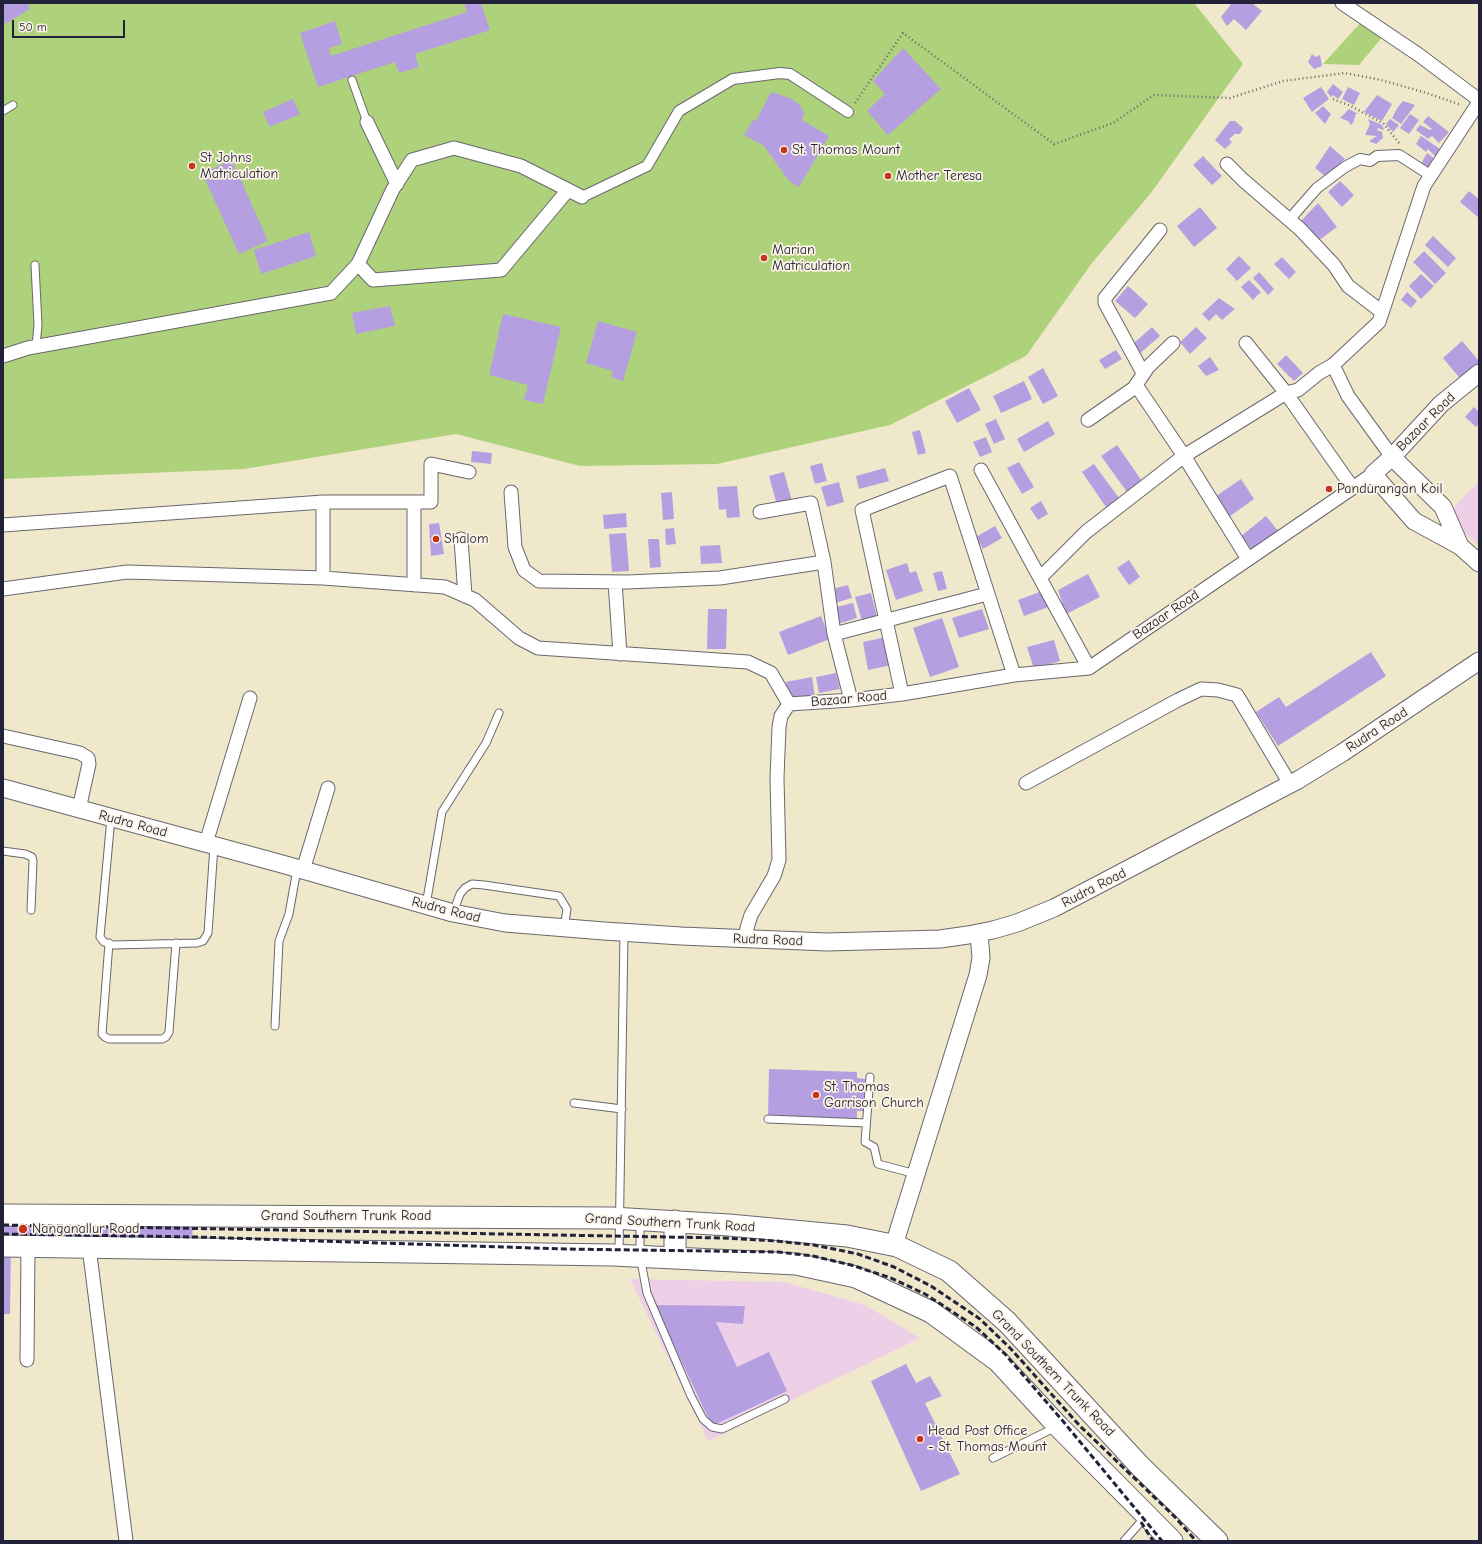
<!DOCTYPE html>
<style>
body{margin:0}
#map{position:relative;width:1482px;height:1544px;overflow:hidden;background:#f0e8cb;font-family:"Comic Neue",sans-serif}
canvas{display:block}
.frame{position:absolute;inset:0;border:4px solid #22223b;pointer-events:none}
.scale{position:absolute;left:12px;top:20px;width:113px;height:18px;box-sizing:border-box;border:2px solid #22223b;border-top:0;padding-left:5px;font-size:12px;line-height:14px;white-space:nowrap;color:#22223b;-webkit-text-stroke:3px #fcf5e5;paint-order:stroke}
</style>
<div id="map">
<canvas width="1482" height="1544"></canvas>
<div class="frame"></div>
<div class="scale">50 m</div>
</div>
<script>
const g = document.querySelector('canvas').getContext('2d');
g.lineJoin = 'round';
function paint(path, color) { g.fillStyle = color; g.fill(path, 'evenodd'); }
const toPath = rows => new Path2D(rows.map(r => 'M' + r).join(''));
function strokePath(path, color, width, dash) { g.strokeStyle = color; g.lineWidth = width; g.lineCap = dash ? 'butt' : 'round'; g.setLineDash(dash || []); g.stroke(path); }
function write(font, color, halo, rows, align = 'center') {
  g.font = font + ' "Comic Neue",sans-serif'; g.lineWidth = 3.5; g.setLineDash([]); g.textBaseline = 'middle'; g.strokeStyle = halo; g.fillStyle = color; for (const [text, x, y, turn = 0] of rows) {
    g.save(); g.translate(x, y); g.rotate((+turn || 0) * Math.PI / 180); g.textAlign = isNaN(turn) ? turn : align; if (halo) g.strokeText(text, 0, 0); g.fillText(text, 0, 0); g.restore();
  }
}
const built = toPath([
 [1479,481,1479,546,1446,516],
 [630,1279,785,1282,865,1305,920,1338,708,1441]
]);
const green = toPath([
 [3,3,1194,3,1243,64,1151,193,1092,263,1026,356,890,425,717,464,580,466,456,434,244,469,3,479],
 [1364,19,1384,35,1359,65,1323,64]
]);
const building = toPath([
 [3,3,27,3,30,9,3,25],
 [464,3,481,3,490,30,415,54,419,67,399,73,395,62,318,87,300,33,335,21,342,44,329,48,331,56,467,12],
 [1232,3,1252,3,1262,11,1246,30,1234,19,1227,26,1221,17],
 [903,48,941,89,888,135,867,111,885,94,873,81],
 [1312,54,1315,57,1320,55,1322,66,1314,69,1308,62],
 [1333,84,1343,92,1338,99,1333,95,1331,97,1327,92],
 [1321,87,1329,99,1312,112,1303,98],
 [1348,87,1360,93,1354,105,1342,99],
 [771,92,790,98,800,105,804,113,802,120,829,136,799,187,789,181,764,146,744,135,753,120,756,121],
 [1377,95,1392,104,1382,121,1364,112],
 [293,99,300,114,270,127,263,112],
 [1403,101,1415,105,1401,124,1392,118,1398,107],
 [1323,106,1331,114,1325,124,1315,113],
 [1349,109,1358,114,1356,114,1353,123,1351,125,1348,121,1340,118],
 [1410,114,1419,120,1409,134,1400,128],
 [1428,116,1449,132,1439,143,1432,136,1428,139,1416,130,1420,125,1430,130,1432,129,1423,122],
 [1368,119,1382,125,1384,129,1383,130,1378,128,1377,130,1382,132,1383,138,1376,144,1369,141,1377,136,1365,135,1370,124],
 [1390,119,1399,125,1393,132,1386,124],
 [1230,121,1235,121,1243,128,1240,134,1235,134,1229,139,1232,142,1225,149,1215,140],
 [1421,136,1440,149,1435,156,1428,149,1426,152,1416,144],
 [1330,146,1345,159,1326,177,1315,168],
 [1427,153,1435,159,1428,168,1421,164],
 [1203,156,1222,176,1212,185,1193,165],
 [232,160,268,241,239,254,202,173],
 [1340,181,1354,195,1342,207,1328,192],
 [1469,191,1479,199,1479,218,1460,202],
 [1318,203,1337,227,1318,241,1300,222],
 [1200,207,1217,228,1194,247,1177,226],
 [309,232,316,256,261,274,254,250],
 [1433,236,1456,258,1448,267,1425,245],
 [1424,251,1446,273,1435,284,1413,262],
 [1239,256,1251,268,1237,281,1226,269],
 [1282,257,1296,272,1289,279,1274,264],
 [1259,272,1274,289,1268,295,1253,278],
 [1421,274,1434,286,1421,299,1409,286],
 [1249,280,1261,292,1253,300,1241,287],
 [1128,286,1148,304,1135,318,1115,301],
 [1407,292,1417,301,1411,308,1401,300],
 [1219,298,1235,309,1222,320,1216,314,1209,321,1202,314],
 [390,306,395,326,356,334,352,313],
 [503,314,561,327,543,404,524,400,528,385,489,375],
 [598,321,637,332,623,381,611,377,613,371,586,363],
 [1152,327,1160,336,1139,354,1133,344],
 [1196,327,1207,338,1190,354,1180,342],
 [1462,341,1479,361,1479,368,1463,382,1443,358],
 [1116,350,1122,359,1105,369,1099,360],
 [1286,355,1303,373,1294,381,1277,364],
 [1210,357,1219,370,1206,376,1198,366],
 [1043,368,1058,396,1043,404,1028,377],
 [1024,381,1032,399,1001,413,993,396],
 [969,388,981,410,957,423,945,401],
 [1474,407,1479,412,1479,424,1476,427,1465,417],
 [996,419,1005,439,994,444,985,424],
 [1048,421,1055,434,1024,452,1017,439],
 [920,430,926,453,918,455,912,432],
 [986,437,992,452,980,457,973,442],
 [1117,445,1142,481,1127,492,1101,456],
 [472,451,492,453,491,464,471,462],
 [1019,462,1034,487,1022,494,1007,468],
 [822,463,827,481,815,484,810,466],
 [1094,464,1119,498,1106,507,1082,472],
 [885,468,889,481,859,489,856,476],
 [784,472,792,501,777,505,769,476],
 [1241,479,1254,499,1226,519,1212,499],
 [839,482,844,502,827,507,821,487],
 [737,486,740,517,727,518,726,509,719,510,717,487],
 [672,492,674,519,663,520,661,493],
 [1041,501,1048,514,1038,520,1030,508],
 [626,513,627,527,604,529,603,515],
 [1266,516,1279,532,1253,551,1241,536],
 [439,523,444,554,431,556,429,524],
 [995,526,1002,538,983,549,976,537],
 [674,528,676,544,666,545,665,529],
 [626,533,629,571,612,572,609,534],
 [648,539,659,539,661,567,650,568],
 [720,545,722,563,701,564,700,546],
 [1129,560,1140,577,1129,585,1117,568],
 [907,563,910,573,916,571,923,591,896,600,886,570],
 [942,571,947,589,938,591,933,573],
 [1088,574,1100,597,1066,614,1058,590],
 [848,585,852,598,831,604,828,590],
 [1045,590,1051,606,1024,616,1018,600],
 [871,593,877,617,862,621,855,597],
 [853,603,857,618,835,625,832,608],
 [708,609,727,609,726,649,707,649],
 [982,609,989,629,959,638,952,618],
 [821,616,830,639,788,655,779,632],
 [942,618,959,667,930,677,913,628],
 [886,637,892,665,868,670,863,642],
 [1054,640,1060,661,1034,669,1027,647],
 [1371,652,1386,676,1278,746,1256,712,1279,697,1286,707],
 [836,673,840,689,819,693,816,677],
 [812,677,815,697,789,702,786,682],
 [769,1069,857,1072,857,1078,865,1079,864,1111,857,1111,857,1119,768,1116],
 [3,1211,193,1217,192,1246,11,1241,10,1314,3,1314],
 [655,1305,745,1306,743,1324,716,1322,737,1367,769,1352,787,1391,712,1426],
 [906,1364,916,1383,930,1376,942,1396,925,1403,960,1474,921,1491,871,1381]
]);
const path = toPath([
 [1333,99,1351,106,1384,124,1399,143],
 [855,103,903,33,1054,144,1113,123,1154,95,1230,98,1283,81,1345,73,1381,80,1427,93,1461,105]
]);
const service = toPath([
 [352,80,367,122],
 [3,111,13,105],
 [35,265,38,325,36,346],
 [111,818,100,937,104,942,113,945,197,943,203,941,208,933,214,846],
 [3,851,25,854,32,857,33,861,31,910],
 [426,905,442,812,486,743,499,713],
 [453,913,460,894,465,888,472,884,484,885,559,896,567,909,564,928],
 [109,943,102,1034,105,1037,109,1039,162,1039,166,1037,169,1032,176,943],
 [275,1026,279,941,289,914,297,869],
 [870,1077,865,1142,874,1147,878,1164,916,1174],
 [574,1103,622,1109],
 [768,1119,866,1123],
 [640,1222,640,1256,647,1293,691,1396,703,1419,712,1427,722,1429,785,1399],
 [619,1253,624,933],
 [993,1458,1056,1427],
 [1124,1541,1146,1516]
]);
const pedestrian = toPath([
 [582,197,647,166,679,111,733,79,780,73,790,74,848,112],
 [1289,220,1317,188,1345,167,1360,159,1370,161,1377,156,1399,155,1430,175]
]);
const minor = toPath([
 [1342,3,1419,55,1479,100],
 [367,122,397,184],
 [1227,164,1243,180,1300,229,1334,265,1348,286,1382,312],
 [358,264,373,280,501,270,568,190],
 [1246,343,1286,393,1352,487],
 [3,356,28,348,331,293,358,264,393,189,412,160,454,148,521,166,582,197],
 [1333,365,1348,396,1392,457],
 [1143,373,1105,303,1105,298,1160,230],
 [1136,385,1184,456,1248,559],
 [1088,420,1134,388,1148,367,1173,343],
 [981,470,1089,668],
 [511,492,515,547,524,570,539,581,627,582,720,578,824,562,834,634,987,594],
 [414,502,414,585],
 [760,512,811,503,824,562],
 [3,525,323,502,431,502,431,464,469,472],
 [461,539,465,596],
 [323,578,323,502],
 [1040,578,1086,532,1184,456,1286,393,1298,390,1319,373,1333,365,1379,322,1424,186,1479,102],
 [615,582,620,654],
 [3,589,127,572,323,578,445,587,475,600,519,638,538,648,748,662,771,673,789,704],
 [834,634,851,700],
 [902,694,862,510,950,476,1014,675],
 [789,704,851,700,902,694,1014,675,1089,668,1373,474],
 [3,736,80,753,88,758,89,764,79,809],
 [1026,783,1178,700,1201,689,1218,690,1237,695,1290,784],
 [206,843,250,698],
 [303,870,328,788],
 [746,939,747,928,751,915,774,876,779,860,777,778,779,727,781,716,789,704],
 [89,1247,126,1541],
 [27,1360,28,1247]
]);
const tertiary = toPath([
 [1479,373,1441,404,1392,457,1373,474,1414,521,1460,546,1479,563],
 [1392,457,1443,507,1460,546],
 [3,788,282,864,453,913,505,923,604,931,681,936,827,942,940,939,968,935,993,930,1017,923,1054,908,1298,780,1342,753,1479,661],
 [894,1245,978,975,981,958,979,933]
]);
const primary = toPath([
 [3,1215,612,1218,729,1225,847,1236,897,1246,949,1271,1007,1322,1140,1466,1217,1541],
 [3,1246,613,1255,796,1264,856,1277,931,1312,998,1361,1058,1426,1172,1541],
 [675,1257,675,1221]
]);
const rail = toPath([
 [3,1225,723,1238,776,1241,814,1245,858,1254,894,1267,931,1286,980,1319,1011,1349,1080,1426,1174,1516,1196,1541],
 [3,1234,197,1237,565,1249,778,1252,813,1256,851,1265,891,1278,925,1294,976,1327,1005,1354,1062,1420,1162,1541],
 [1141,1522,1153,1541]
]);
const markers = [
 [784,150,4,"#c8321e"],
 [192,166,4,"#c8321e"],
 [888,176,4,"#c8321e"],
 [764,258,4,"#c8321e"],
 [1329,489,4,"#c8321e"],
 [436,539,4,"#c8321e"],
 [816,1095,4,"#c8321e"],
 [23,1229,5,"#c8321e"],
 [920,1439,4,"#c8321e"]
];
const poiNames = [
 ["St. Thomas Mount",792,150],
 ["St Johns",200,158],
 ["Matriculation",200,174],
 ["Mother Teresa",896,176],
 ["Marian",772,250],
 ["Matriculation",772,266],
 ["Pandurangan Koil",1337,489],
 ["Shalom",444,539],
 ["St. Thomas",824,1087],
 ["Garrison Church",824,1103],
 ["Nanganallur Road",32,1229],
 ["Head Post Office",928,1431],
 ["- St. Thomas Mount",928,1447]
];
const streetNames = [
 ["Bazaar Road",1426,422,-45],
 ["Bazaar Road",1166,615,-34],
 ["Bazaar Road",849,699,-5],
 ["Rudra Road",1377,730,-33],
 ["Rudra Road",133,824,15],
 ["Rudra Road",1094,888,-27],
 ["Rudra Road",446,910,14],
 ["Rudra Road",768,940,2],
 ["Grand Southern Trunk Road",346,1216],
 ["Grand Southern Trunk Road",670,1223,3],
 ["Grand Southern Trunk Road",1053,1373,46]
];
paint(built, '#edd0e8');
paint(green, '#aed27b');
paint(building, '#b59fe1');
strokePath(service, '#6a676d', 9);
strokePath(pedestrian, '#6a676d', 12);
strokePath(minor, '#6a676d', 15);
strokePath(tertiary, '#6a676d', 19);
strokePath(primary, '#6a676d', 23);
strokePath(path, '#6a676d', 2.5, [1, 3]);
strokePath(service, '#fff', 7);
strokePath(pedestrian, '#fff', 10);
strokePath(minor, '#fff', 13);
strokePath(tertiary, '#fff', 17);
strokePath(primary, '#fff', 21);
strokePath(rail, '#22223b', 3, [6, 3]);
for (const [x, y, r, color] of markers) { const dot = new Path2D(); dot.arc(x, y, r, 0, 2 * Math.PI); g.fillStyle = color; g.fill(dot); strokePath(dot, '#fcf5e5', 1.5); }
write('14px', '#22223b', '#fcf5e5', poiNames, 'left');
write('14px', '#22223b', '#fcf5e5', streetNames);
</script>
